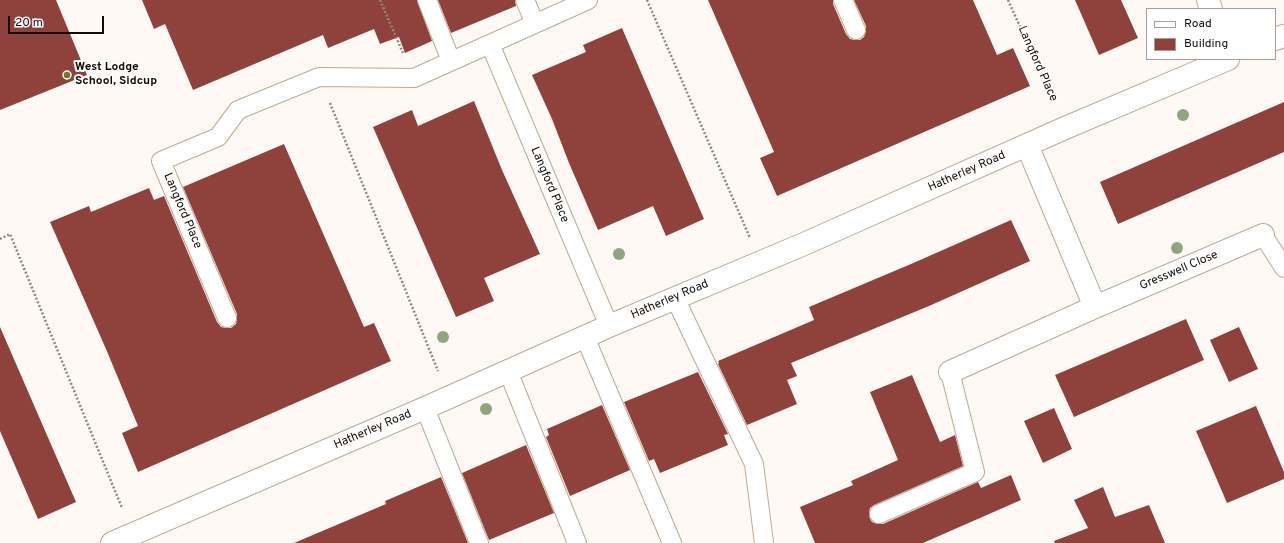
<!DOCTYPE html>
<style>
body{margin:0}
#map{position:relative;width:1284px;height:543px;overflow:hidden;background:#fef9f4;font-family:Overpass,sans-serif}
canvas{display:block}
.legend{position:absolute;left:1146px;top:8px;width:130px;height:52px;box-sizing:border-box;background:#fff;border:1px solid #a19e9b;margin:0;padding:5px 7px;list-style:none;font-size:12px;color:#140c05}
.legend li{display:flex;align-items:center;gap:8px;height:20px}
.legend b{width:20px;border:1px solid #a19e9b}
.scale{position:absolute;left:8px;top:16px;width:96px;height:18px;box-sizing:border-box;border:2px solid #140c05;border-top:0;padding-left:5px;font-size:12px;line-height:14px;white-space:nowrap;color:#140c05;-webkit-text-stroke:3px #fff;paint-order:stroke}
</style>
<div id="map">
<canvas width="1284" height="543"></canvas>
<ul class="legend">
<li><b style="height:5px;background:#fff"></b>Road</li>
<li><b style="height:11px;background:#8f423b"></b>Building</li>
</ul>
<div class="scale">20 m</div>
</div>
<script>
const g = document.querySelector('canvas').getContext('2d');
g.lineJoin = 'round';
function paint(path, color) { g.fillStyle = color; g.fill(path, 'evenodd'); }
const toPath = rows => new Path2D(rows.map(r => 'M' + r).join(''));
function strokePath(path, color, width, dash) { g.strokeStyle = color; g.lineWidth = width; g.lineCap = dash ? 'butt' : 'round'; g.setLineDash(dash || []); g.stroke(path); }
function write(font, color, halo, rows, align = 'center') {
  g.font = font + ' Overpass,sans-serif'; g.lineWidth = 4; g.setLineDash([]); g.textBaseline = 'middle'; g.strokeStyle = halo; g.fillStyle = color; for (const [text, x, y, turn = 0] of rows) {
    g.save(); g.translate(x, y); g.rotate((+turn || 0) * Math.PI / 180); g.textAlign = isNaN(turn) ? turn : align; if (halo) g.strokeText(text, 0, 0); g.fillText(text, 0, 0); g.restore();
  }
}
const building = toPath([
 [0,0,56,0,87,75,0,110],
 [142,0,417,0,432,41,405,53,399,37,380,44,374,29,328,48,323,35,193,90,165,24,154,29],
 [438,0,515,0,516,6,451,33],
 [708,0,833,0,833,4,846,34,850,39,855,40,860,40,864,37,866,31,866,26,854,0,973,0,997,55,1013,48,1030,86,777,196,760,158,774,152],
 [1075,0,1121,0,1138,38,1099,55],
 [622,28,704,219,666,236,653,206,598,230,569,163,552,119,532,75,586,52,583,45],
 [474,101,502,170,540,254,484,278,494,301,456,317,373,127,412,110,418,126],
 [1284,102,1284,152,1118,224,1100,182],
 [284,144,364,327,374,323,391,361,138,472,122,433,138,426,106,349,50,222,89,206,91,212,149,188,154,200,164,196,217,322,221,327,226,328,231,328,236,324,237,319,237,314,183,187],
 [1011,220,1030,261,929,306,791,363,797,376,787,380,797,404,747,425,718,364,719,363,718,361,814,320,809,307,911,264],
 [1186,319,1204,360,1074,417,1055,375],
 [0,327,76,502,38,519,0,431],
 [1239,327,1258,369,1229,382,1210,340],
 [698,372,728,434,724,435,728,445,660,473,654,459,649,461,624,402],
 [912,375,940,442,955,435,963,466,874,505,870,508,869,513,870,519,872,522,877,524,883,524,978,482,981,488,1011,475,1021,500,923,543,815,543,800,507,853,485,851,481,898,460,870,392],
 [602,405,630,470,570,496,546,437,549,435,547,429],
 [1256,406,1284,472,1284,479,1227,503,1196,431],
 [1054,408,1072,449,1043,463,1024,421],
 [526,445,554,513,489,540,462,473],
 [441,477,468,543,294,543,386,504,385,501],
 [1103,487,1115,517,1149,505,1165,543,1055,543,1054,541,1088,528,1074,500]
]);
const path = toPath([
 [380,0,403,53],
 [647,0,750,238],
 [1008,0,1054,102],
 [330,103,438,371],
 [0,239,10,234,122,508]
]);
const service = toPath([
 [427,0,451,61],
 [525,0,535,24],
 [843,0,856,30],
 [490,44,609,326],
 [1263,235,1284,268],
 [675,298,754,464,764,543],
 [227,318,161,161,218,137,238,110,319,77,414,78,588,0],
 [585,337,672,543],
 [508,371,577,543],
 [425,408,479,543],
 [879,514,975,472,950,372]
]);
const minor = toPath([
 [1208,0,1211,9],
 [1275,39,1284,36],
 [1027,145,1095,307],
 [950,372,1095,307,1263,235],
 [112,543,425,408,609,326,804,244,1065,128,1228,59]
]);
const trees = [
 [1183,115],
 [1177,248],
 [619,254],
 [443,337],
 [486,409]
];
const markers = [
 [67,75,4,"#6c7b29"]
];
const streetNames = [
 ["Langford Place",1037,64,66],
 ["Hatherley Road",967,172,-24],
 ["Langford Place",549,185,67],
 ["Langford Place",182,211,67],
 ["Gresswell Close",1179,271,-23],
 ["Hatherley Road",670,300,-23],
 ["Hatherley Road",373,430,-23]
];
const poiNames = [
 ["West Lodge",75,68],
 ["School, Sidcup",75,82]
];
paint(building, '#8f423b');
strokePath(service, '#c1a892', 20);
strokePath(minor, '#c1a892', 24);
strokePath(path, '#8f8882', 2.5, [2, 2]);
strokePath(service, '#fff', 18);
strokePath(minor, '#fff', 22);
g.fillStyle = '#8fa57e';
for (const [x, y] of trees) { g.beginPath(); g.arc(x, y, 6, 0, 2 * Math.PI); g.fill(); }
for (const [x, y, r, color] of markers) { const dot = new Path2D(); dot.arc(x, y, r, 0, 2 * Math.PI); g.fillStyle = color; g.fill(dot); strokePath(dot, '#fff', 1.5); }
write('12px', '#140c05', '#fff', streetNames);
write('bold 12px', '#140c05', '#fff', poiNames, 'left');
</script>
